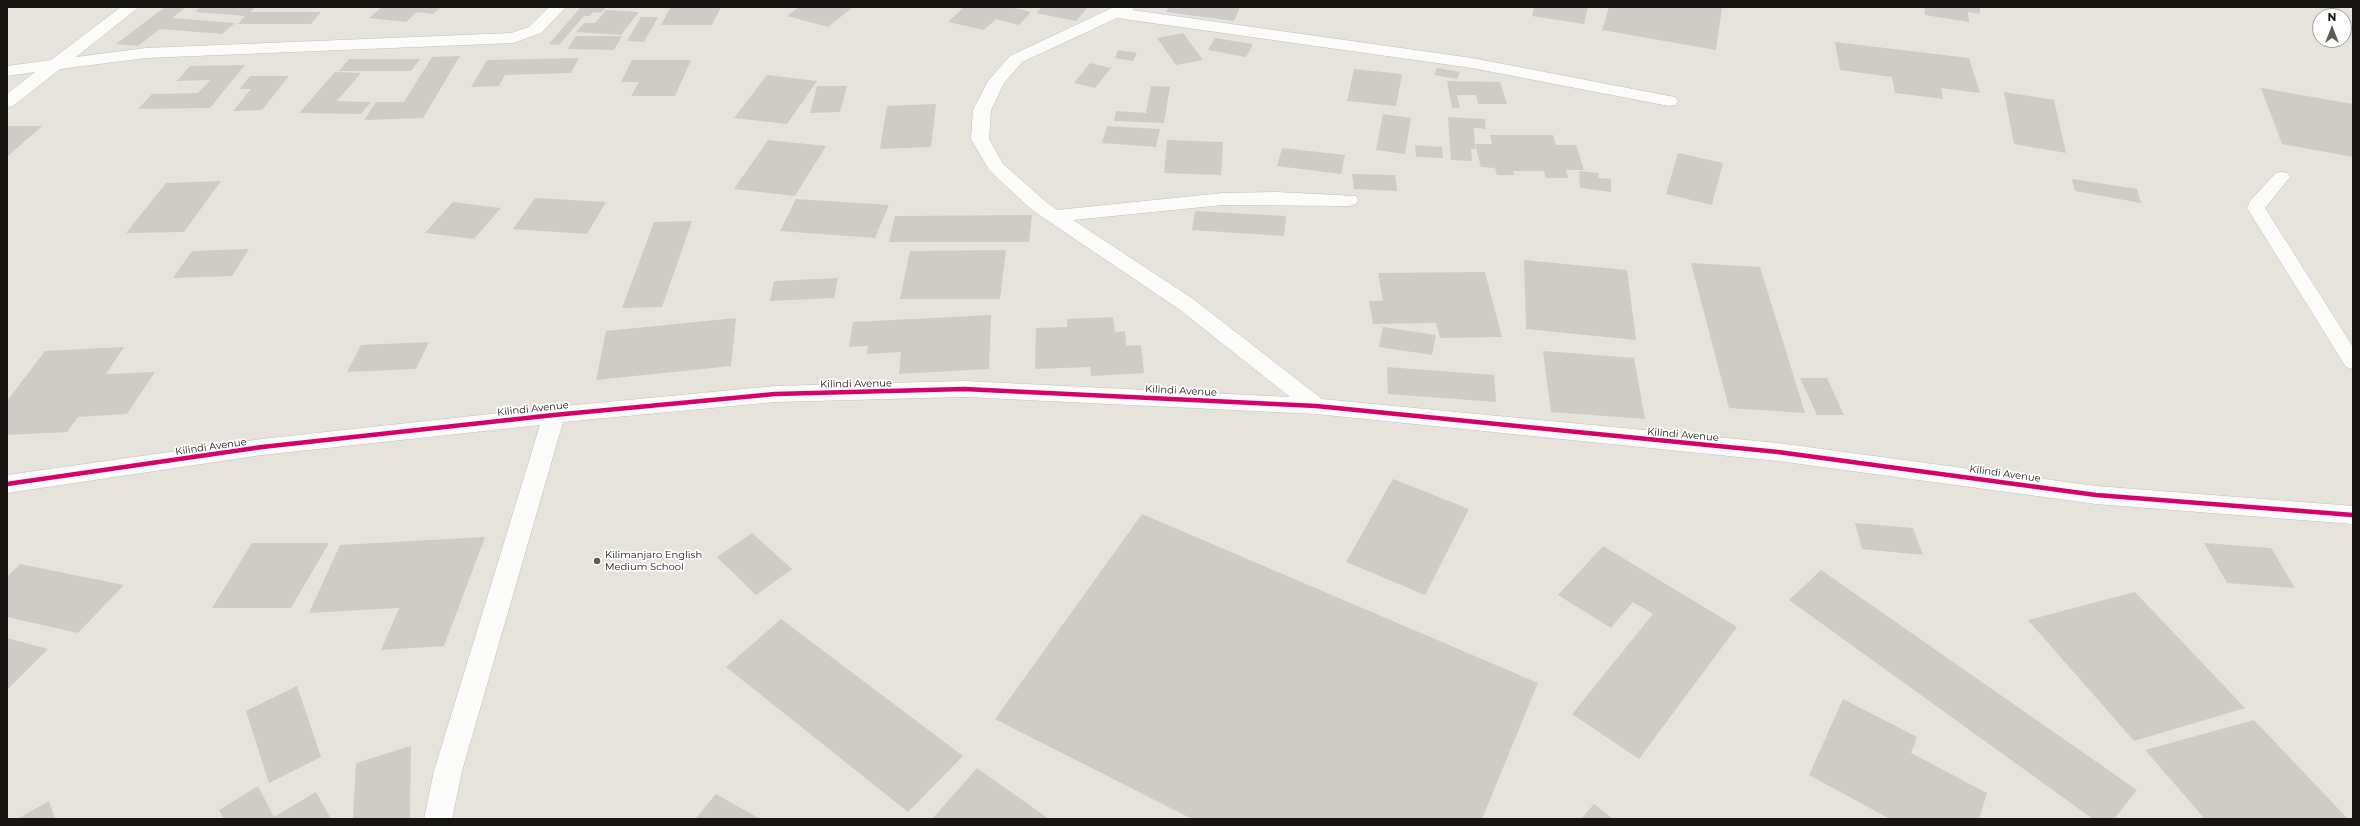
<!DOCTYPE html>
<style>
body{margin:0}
#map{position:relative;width:2360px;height:826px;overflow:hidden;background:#e6e3dc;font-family:Montserrat,sans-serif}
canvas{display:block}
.frame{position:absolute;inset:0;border:8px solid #161511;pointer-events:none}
.north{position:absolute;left:2312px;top:8px;width:40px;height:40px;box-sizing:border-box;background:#fff;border:1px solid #a2a1a0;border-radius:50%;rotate:0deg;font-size:11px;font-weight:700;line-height:16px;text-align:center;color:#161511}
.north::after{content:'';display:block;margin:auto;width:14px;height:18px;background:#5f5d58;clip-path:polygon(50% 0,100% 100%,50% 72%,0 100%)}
</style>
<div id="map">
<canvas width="2360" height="826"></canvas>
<div class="frame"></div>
<div class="north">N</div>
</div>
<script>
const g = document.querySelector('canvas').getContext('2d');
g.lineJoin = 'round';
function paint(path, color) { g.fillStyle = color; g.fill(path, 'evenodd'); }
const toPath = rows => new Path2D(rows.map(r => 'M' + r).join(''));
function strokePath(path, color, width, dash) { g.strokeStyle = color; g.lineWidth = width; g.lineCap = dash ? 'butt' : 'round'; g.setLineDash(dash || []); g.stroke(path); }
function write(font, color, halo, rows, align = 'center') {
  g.font = font + ' Montserrat,sans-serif'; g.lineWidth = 3.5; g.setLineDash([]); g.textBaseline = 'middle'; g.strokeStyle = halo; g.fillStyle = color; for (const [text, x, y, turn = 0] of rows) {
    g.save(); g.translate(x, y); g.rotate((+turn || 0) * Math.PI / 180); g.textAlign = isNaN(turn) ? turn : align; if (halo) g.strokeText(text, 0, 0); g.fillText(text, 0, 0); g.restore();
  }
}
const building = toPath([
 [165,7,186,7,172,18,235,23,222,34,160,29,138,46,116,44],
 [201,7,256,7,250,12,321,12,311,24,238,24,245,16,195,12],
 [382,7,441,7,433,14,417,12,406,22,369,18],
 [581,7,606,7,601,13,593,12,590,16,584,16,559,45,549,44],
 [671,7,721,7,712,25,661,25],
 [799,7,853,7,828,27,787,16],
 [964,7,1011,7,1031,12,1019,25,996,19,984,30,948,22],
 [1042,7,1088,7,1076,21,1036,13],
 [1169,7,1240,7,1234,21,1166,12],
 [1534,7,1588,7,1584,24,1532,16],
 [1609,7,1722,8,1716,50,1602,30],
 [1924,7,1980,7,1980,14,1968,12,1969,22,1925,15],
 [606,10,639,12,621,35,576,32,584,23,595,23],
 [641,17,658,17,644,42,627,41],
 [1183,33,1203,60,1176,65,1157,38],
 [576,36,622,36,614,50,567,49],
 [1215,38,1253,44,1246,57,1208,50],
 [1835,42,1969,58,1980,93,1941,88,1943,99,1895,93,1892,77,1840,70],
 [1118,50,1137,53,1133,61,1115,58],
 [460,56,423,118,364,120,376,102,404,102,432,57],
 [579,58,571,73,505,75,499,86,471,87,487,60],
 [349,59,420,59,411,71,339,71],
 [632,60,691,60,675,96,631,96,639,82,621,82],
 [1090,63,1111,68,1095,88,1074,83],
 [245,65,210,108,138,109,152,94,198,93,210,80,177,81,190,66],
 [1437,68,1460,72,1457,79,1434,75],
 [1354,69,1402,74,1396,106,1347,101],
 [335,72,361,73,337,101,371,102,361,114,299,113],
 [767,75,817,81,787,124,734,118],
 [250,76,289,76,262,110,233,111,251,89,239,89],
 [1447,81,1500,82,1507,104,1478,104,1476,95,1457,95,1460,108,1452,108],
 [817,86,847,86,840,112,810,113],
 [1151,86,1170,87,1164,123,1114,121,1116,111,1146,113],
 [2261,88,2353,104,2353,157,2282,144],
 [2004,92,2054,100,2066,153,2014,144],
 [936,104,931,147,880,149,887,106],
 [1383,114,1411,118,1405,154,1376,150],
 [1448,117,1485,119,1486,129,1474,128,1475,149,1471,149,1472,161,1451,160],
 [7,126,42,126,7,157],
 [1107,126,1160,129,1156,147,1102,143],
 [1490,135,1553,135,1556,145,1576,145,1584,170,1566,170,1568,178,1546,178,1544,171,1513,171,1514,175,1497,175,1495,168,1481,167,1475,144,1492,144],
 [768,140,826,146,795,196,734,189],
 [1167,140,1223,142,1221,175,1164,173],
 [1415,145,1442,147,1443,158,1416,157],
 [1282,148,1345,155,1341,174,1277,166],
 [1678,153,1723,163,1712,205,1666,194],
 [1579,171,1599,173,1598,178,1611,179,1611,192,1580,188],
 [1352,174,1395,175,1397,191,1354,189],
 [2072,179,2137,189,2141,203,2075,191],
 [221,181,184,232,126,233,166,183],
 [535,198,606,202,587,234,513,229],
 [796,199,889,205,875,238,780,231],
 [453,202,501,208,474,239,425,233],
 [1195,211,1286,216,1284,236,1192,230],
 [1032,215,1029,242,889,242,895,216],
 [692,221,662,307,622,308,654,222],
 [249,249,232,276,173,278,192,251],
 [1006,250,1000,299,900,299,910,251],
 [1524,260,1627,270,1636,340,1526,329],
 [1691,263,1760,267,1805,413,1729,408],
 [1485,272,1502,337,1440,338,1436,323,1373,324,1369,301,1383,301,1378,273],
 [838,278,834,298,770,301,774,281],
 [991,315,989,369,899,374,901,352,867,354,868,346,849,347,853,322],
 [1113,317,1115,332,1125,331,1126,346,1141,345,1144,373,1091,376,1090,367,1035,369,1036,328,1067,327,1067,319],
 [736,318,731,366,596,380,606,331],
 [1383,327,1436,335,1432,355,1379,347],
 [429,342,416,369,347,372,361,345],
 [124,347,106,374,155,372,127,414,78,417,67,432,7,435,7,401,45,351],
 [1543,351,1634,358,1645,419,1551,412],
 [1387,367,1494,375,1496,402,1388,394],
 [1800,378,1827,378,1844,415,1817,415],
 [1393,479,1469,509,1425,595,1346,562],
 [1142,514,1538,683,1482,819,1192,819,995,719],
 [1855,523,1913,528,1923,555,1862,549],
 [752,533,792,569,756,595,717,557],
 [485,537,444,646,381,650,399,608,309,613,340,545],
 [252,543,329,543,291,608,212,608],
 [2204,543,2271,548,2295,588,2227,583],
 [1603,546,1737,627,1639,759,1572,714,1653,614,1633,602,1611,628,1558,595],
 [20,564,124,585,78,633,7,617,7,577],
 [1821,570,2137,790,2114,819,2093,819,1789,600],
 [2135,592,2245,708,2134,741,2028,620],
 [781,619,963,756,908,812,726,667],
 [7,638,48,649,7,690],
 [297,686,321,757,269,783,246,711],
 [1843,699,1917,737,1911,753,1987,793,1979,819,1890,819,1809,775],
 [2254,720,2348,819,2205,819,2145,750],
 [411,746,410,819,353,819,356,763],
 [977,768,1049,819,932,819],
 [258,786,274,817,316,792,331,819,224,819,219,810],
 [716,794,760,819,695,819],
 [49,801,55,819,17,819],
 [1594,804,1613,819,1581,819]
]);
const lane = toPath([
 [2282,172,2288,173,2290,177,2265,208,2353,347,2353,369,2346,367,2247,208,2250,201,2276,173,2282,172]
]);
const street = toPath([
 [121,7,139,7,76,57,146,48,511,33,529,27,549,7,566,7,541,33,513,43,146,58,60,69,13,106,7,107,7,94,35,72,7,76,7,66,51,60,121,7],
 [1114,7,1135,7,1132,10,1472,58,1669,96,1675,97,1678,101,1675,105,1669,106,1472,68,1117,18,1022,62,1004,83,991,110,989,139,1003,164,1046,202,1057,210,1223,193,1276,192,1356,196,1358,200,1356,204,1349,206,1223,205,1073,220,1193,299,1322,399,1778,443,2096,486,2353,506,2353,524,2096,504,1778,461,1316,414,964,397,775,402,563,422,462,771,452,819,424,819,434,771,540,425,262,455,7,493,7,475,262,439,554,407,775,386,964,381,1290,397,1179,309,1032,210,990,171,971,139,973,110,988,81,1010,56,1114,7]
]);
const cycleway = toPath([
 [7,484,262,447,554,415,775,394,964,389,1316,406,1778,452,2096,495,2353,515]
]);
const markers = [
 [597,561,4,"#5f5d58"]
];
const streetNames = [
 ["Kilindi Avenue",856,384,-1],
 ["Kilindi Avenue",1181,391,3],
 ["Kilindi Avenue",533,409,-6],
 ["Kilindi Avenue",1683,435,5],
 ["Kilindi Avenue",211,447,-8],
 ["Kilindi Avenue",2005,474,8]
];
const poiNames = [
 ["Kilimanjaro English",605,555],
 ["Medium School",605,567]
];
paint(building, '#cfccc8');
strokePath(lane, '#c2c0bb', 1);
strokePath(street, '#c2c0bb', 1);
paint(lane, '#fbfbfa');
paint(street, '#fbfbfa');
strokePath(cycleway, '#d6006c', 4.5);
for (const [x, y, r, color] of markers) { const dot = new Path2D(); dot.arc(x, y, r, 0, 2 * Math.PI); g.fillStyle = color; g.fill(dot); strokePath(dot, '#fff', 1.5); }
write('10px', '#161511', '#fff', streetNames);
write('10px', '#161511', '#fff', poiNames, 'left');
</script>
